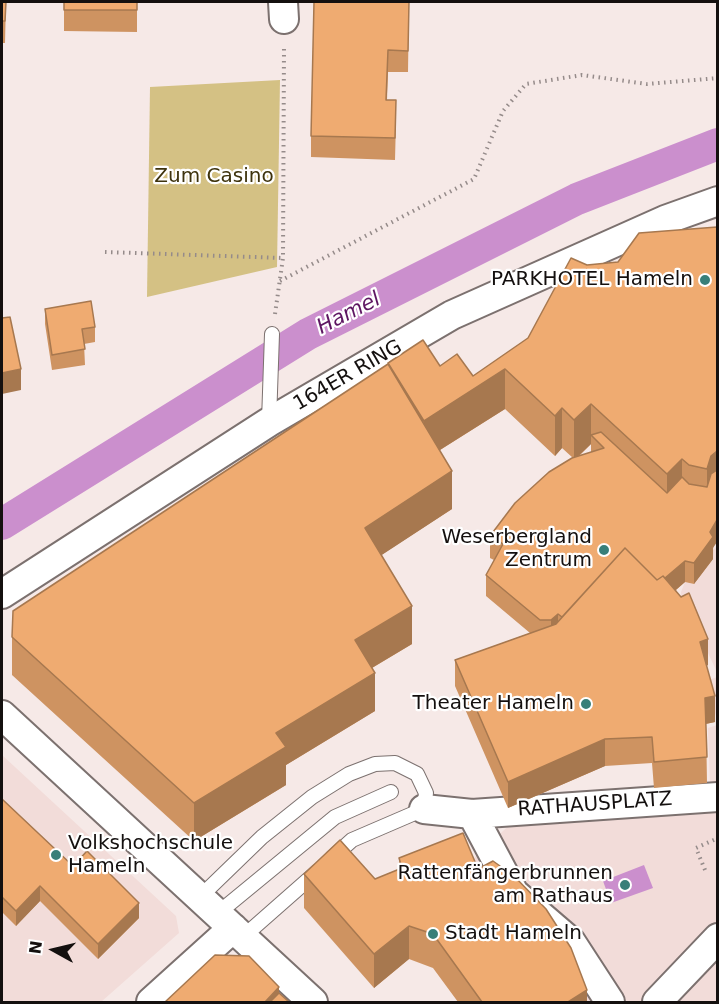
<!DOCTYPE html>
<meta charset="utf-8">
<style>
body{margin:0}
#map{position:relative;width:719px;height:1004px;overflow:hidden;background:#f6e9e7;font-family:"DejaVu Sans",sans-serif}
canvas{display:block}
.frame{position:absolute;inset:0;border:3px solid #14100f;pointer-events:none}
.north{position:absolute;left:24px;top:920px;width:60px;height:60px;-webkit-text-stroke:4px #fff;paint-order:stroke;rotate:278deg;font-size:16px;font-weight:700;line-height:24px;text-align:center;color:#14100f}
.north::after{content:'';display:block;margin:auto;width:21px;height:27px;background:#14100f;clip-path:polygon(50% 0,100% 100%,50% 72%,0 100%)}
</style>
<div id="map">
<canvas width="719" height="1004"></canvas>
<div class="frame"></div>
<div class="north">N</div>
</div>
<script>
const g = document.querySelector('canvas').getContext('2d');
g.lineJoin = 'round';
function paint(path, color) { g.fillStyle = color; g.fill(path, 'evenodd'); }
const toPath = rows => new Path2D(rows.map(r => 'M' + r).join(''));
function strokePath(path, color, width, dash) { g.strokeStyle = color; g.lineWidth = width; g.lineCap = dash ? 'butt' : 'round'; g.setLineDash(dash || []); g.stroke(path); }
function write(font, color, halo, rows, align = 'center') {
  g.font = font + ' "DejaVu Sans",sans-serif'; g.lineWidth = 4.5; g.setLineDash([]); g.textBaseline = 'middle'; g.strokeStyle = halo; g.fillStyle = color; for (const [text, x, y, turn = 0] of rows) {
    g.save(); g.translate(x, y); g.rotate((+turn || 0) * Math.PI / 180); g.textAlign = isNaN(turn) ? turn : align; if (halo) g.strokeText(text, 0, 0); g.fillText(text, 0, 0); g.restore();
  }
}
const built = toPath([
 [717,546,717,672,690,615,680,607,681,592,685,582,694,584,713,559,710,553],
 [717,677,717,720,706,681],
 [717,725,717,1002,580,1002,571,981,493,894,471,861,534,802,710,785,708,728],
 [2,755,176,916,179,933,101,1002,2,1002]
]);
const green = toPath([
 [280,80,277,267,147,297,150,87]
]);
const water = toPath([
 [644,865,653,888,611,903,603,881]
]);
const canal = toPath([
 [2,524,308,334,577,199,718,144]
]);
const path = toPath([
 [105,252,283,258],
 [280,281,474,179,503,111,526,84,582,75,647,84,718,78],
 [275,314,283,258,284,46],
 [705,870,696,848,718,838]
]);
const lane = toPath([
 [269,421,272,334],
 [199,898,262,837,312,797,349,774,375,764,395,763,417,774,426,793,424,809,352,840,332,858],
 [217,914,335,817,391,792],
 [243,937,318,871]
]);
const street = toPath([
 [283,2,284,19],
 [2,594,269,422,452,315,665,220,718,201],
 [2,715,313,1002],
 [424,809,472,814,718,797],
 [472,814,514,893,571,942,610,1002],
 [151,1002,233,928],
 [657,1002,718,938]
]);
const wall = toPath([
 [2,2,6,2,5,43,2,43],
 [64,2,137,2,137,32,64,31],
 [409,2,408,72,388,72,387,100,396,121,395,160,311,157,311,136],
 [717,227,713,559,694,584,685,582,676,590,708,665,706,666,715,722,706,724,707,783,654,788,652,763,605,766,508,808,455,686,455,660,530,633,486,596,486,575,494,560,490,558,490,536,573,458,562,448,555,456,505,409,440,450,452,509,381,555,412,644,372,668,375,711,286,765,286,785,194,841,12,675,12,637,388,364,388,363,440,366,473,376,528,338,587,265,618,262],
 [591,444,591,452,578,457],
 [45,309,95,327,95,342,84,344,85,365,52,370,45,324],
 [2,799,73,866,139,918,98,959,40,901,16,926,2,912],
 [399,858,478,869,587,1002,458,1002,433,968,409,959,374,988,304,908,304,874,375,879,399,869]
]);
const shadedWall = toPath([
 [21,369,21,390,2,394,2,373],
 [505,369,505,409,424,460,424,421],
 [591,404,591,444,574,460,574,420],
 [562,408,562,448,555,456,555,416],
 [717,451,717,491,707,509,707,469,711,456],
 [682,459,682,498,667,514,667,474],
 [452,471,452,509,365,566,365,528],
 [717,520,717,542,713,548,713,559,694,584,694,563,710,532],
 [685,561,685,582,657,606,657,585],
 [412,606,412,644,355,678,355,640],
 [558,614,558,635,551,641,551,620],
 [708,639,708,665,700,668,700,642],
 [375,673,375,711,286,765,286,785,194,841,194,803,276,733],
 [715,696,715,722,705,724,705,698],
 [605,739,605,766,508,808,508,782],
 [40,886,40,901,16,926,16,911],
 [139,903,139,918,98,959,98,944],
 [409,926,409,959,374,988,374,954],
 [279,987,279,1002,265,1002],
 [587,990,587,1002,568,1002]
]);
const building = toPath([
 [2,2,6,2,5,21,2,21,2,2],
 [64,2,137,2,137,10,64,10,64,2],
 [314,2,409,2,408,51,388,50,386,100,396,100,395,138,311,136,314,2],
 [717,227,717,451,711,456,707,469,689,465,682,459,667,474,591,404,574,420,562,408,555,416,505,369,424,421,388,363,423,340,440,366,457,354,473,376,528,338,571,258,587,265,618,262,639,233,717,227],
 [91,301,95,327,82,329,85,349,52,355,45,309,91,301],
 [10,317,21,369,2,373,2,318,10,317],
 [388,364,452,471,365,528,412,606,355,640,375,673,276,733,286,747,194,803,12,637,13,611,388,364],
 [601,432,667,493,682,477,689,484,707,487,711,474,717,470,717,520,710,532,713,537,694,563,685,561,665,578,663,576,657,580,625,548,562,617,558,614,551,620,540,620,486,575,503,544,490,536,515,503,549,472,572,458,604,448,591,435,601,432],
 [625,548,657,580,663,576,681,597,689,593,708,639,700,642,715,696,705,698,707,757,654,762,652,737,605,739,508,782,455,660,556,624,625,548],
 [2,799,73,866,87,851,139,903,98,944,40,886,16,911,2,897,2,799],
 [463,833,478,869,493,861,514,876,546,909,571,948,587,990,568,1002,482,1002,433,934,409,926,374,954,304,874,340,840,375,879,402,868,399,858,463,833],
 [215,955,249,956,279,987,265,1002,165,1002,215,955],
 [279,993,289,1002,270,1002,279,993]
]);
const markers = [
 [705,280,6,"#387f79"],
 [604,550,6,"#387f79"],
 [586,704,6,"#387f79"],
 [56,855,6,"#387f79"],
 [625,885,6,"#387f79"],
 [433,934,6,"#387f79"]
];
const parkNames = [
 ["Zum Casino",214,177]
];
const poiNames = [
 ["PARKHOTEL Hameln",693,280],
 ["Weserbergland",592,538],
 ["Zentrum",592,561],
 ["Theater Hameln",574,704],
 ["Volkshochschule",68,844,"left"],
 ["Hameln",68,867,"left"],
 ["Rattenfängerbrunnen",613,874],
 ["am Rathaus",613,897],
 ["Stadt Hameln",445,934,"left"]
];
const streetNames = [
 ["164ER RING",348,376,-30],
 ["RATHAUSPLATZ",595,805,-4]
];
const waterNames = [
 ["Hamel",349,314,-27]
];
paint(built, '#f2dcd9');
paint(green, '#d4c184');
paint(water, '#cb8fcd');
strokePath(canal, '#cb8fcd', 32);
strokePath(lane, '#7c716f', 16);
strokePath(street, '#7c716f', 32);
strokePath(path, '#958b8a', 4, [1.5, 4.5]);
strokePath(lane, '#fff', 14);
strokePath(street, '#fff', 28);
paint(wall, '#ce9361');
paint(shadedWall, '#a7784f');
paint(building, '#efab71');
strokePath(building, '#a7784f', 1.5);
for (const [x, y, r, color] of markers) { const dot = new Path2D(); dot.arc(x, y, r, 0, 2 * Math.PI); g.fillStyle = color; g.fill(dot); strokePath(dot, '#fff', 2); }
write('20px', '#3e330d', '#fff', parkNames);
write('20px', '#14100f', '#fff', poiNames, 'right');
write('20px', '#14100f', '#fff', streetNames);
write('italic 21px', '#5d1561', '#fff', waterNames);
</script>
